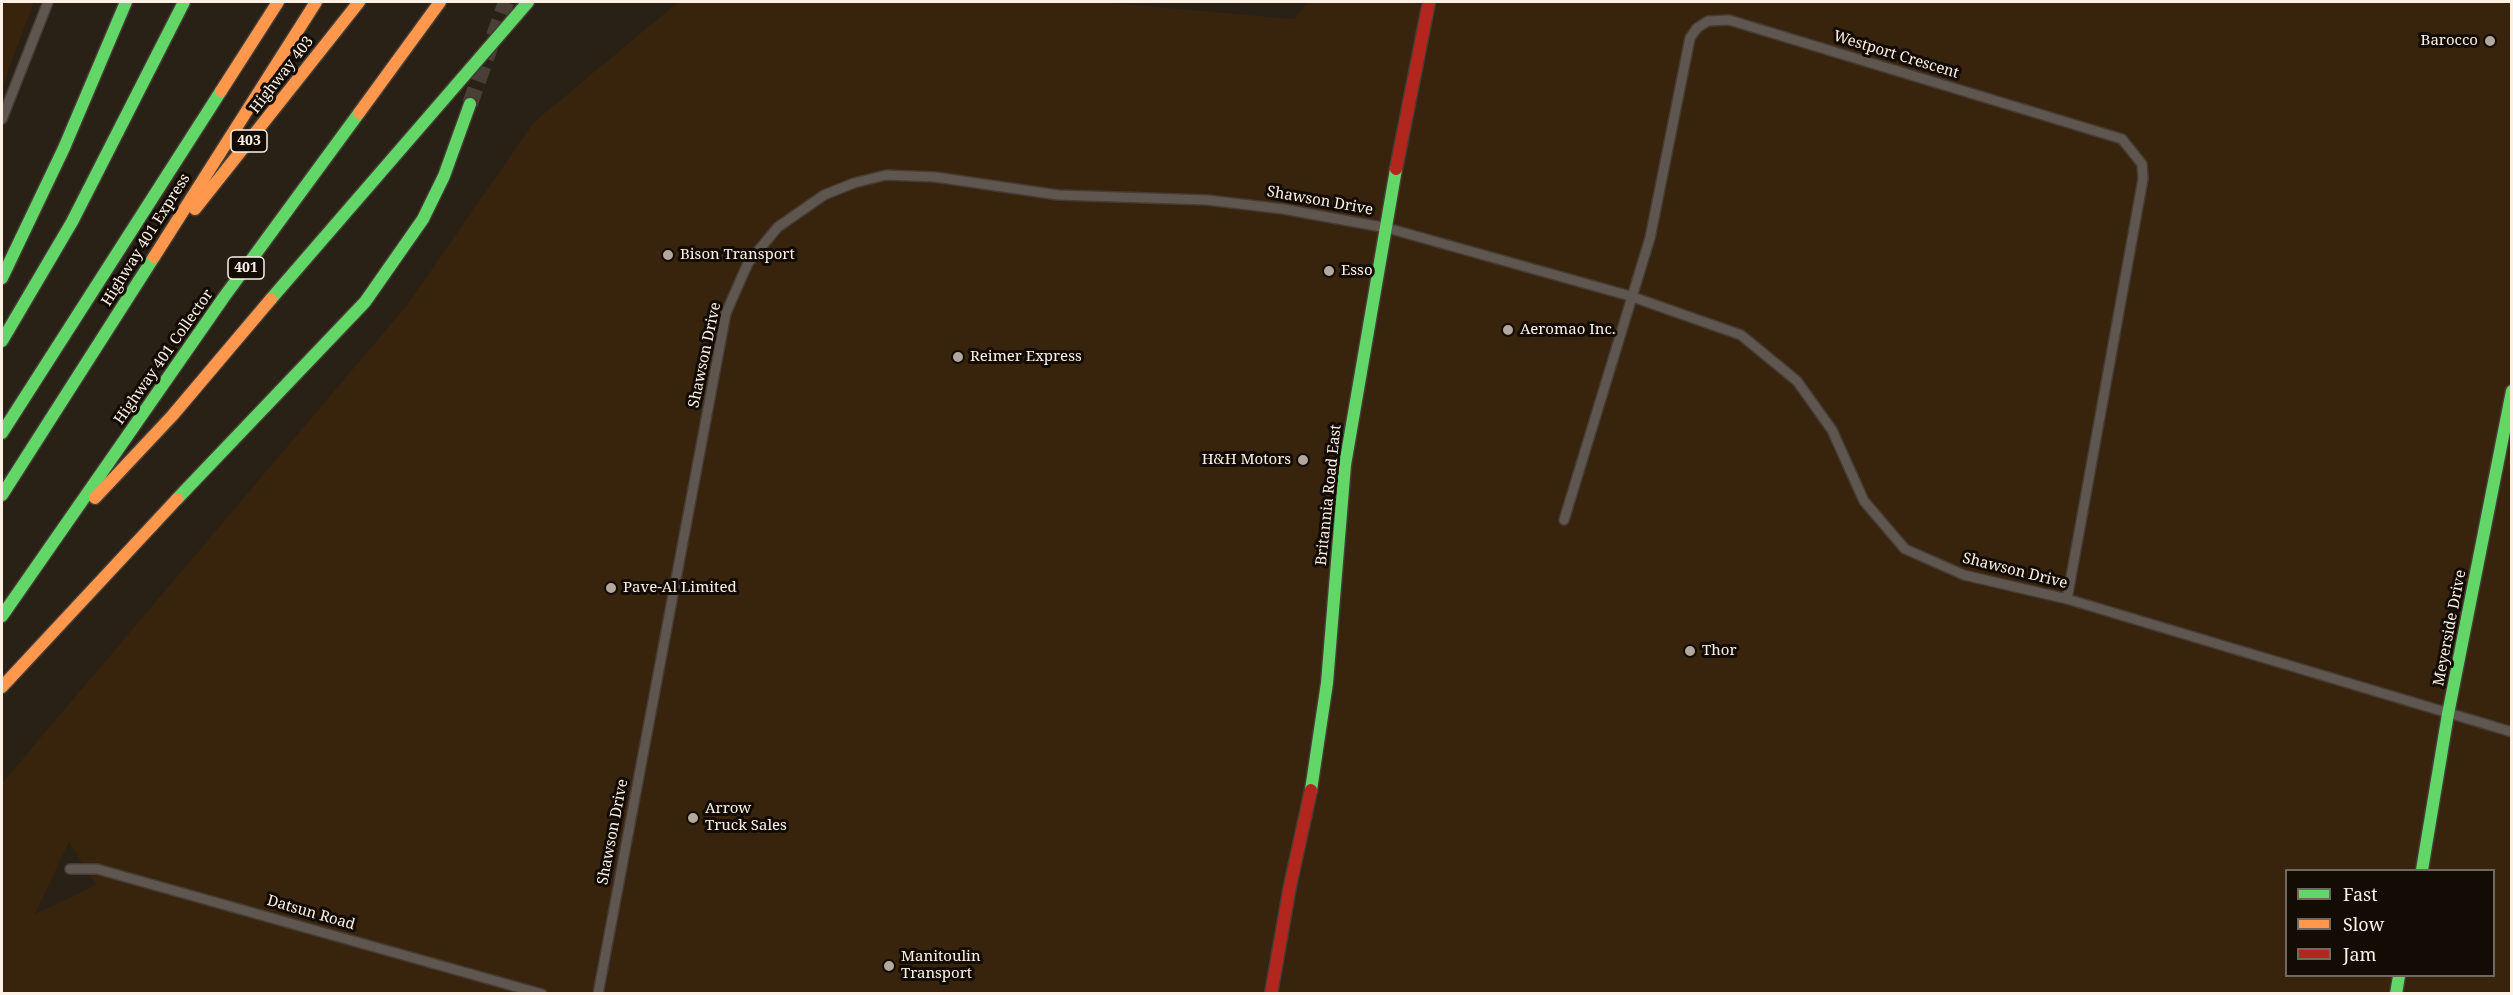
<!DOCTYPE html>
<style>
body{margin:0}
#map{position:relative;width:2513px;height:995px;overflow:hidden;background:#292016;font-family:"Noto Serif",serif}
canvas{display:block}
.frame{position:absolute;inset:0;border:3px solid #fdf1e5;pointer-events:none}
.legend{position:absolute;left:2285px;top:869px;width:210px;height:108px;box-sizing:border-box;background:#130c05;border:2px solid #71685f;margin:0;padding:8px 10px;list-style:none;font-size:18px;color:#fdf1e5}
.legend li{display:flex;align-items:center;gap:12px;height:30px}
.legend b{width:30px;border:2px solid #71685f}
</style>
<div id="map">
<canvas width="2513" height="995"></canvas>
<div class="frame"></div>
<ul class="legend">
<li><b style="height:8px;background:#63d668"></b>Fast</li>
<li><b style="height:8px;background:#ff974d"></b>Slow</li>
<li><b style="height:8px;background:#b3261e"></b>Jam</li>
</ul>
</div>
<script>
const g = document.querySelector('canvas').getContext('2d');
g.lineJoin = 'round';
function paint(path, color) { g.fillStyle = color; g.fill(path, 'evenodd'); }
const toPath = rows => new Path2D(rows.map(r => 'M' + r).join(''));
function strokePath(path, color, width, dash) { g.strokeStyle = color; g.lineWidth = width; g.lineCap = dash ? 'butt' : 'round'; g.setLineDash(dash || []); g.stroke(path); }
function write(font, color, halo, rows, align = 'center') {
  g.font = font + ' "Noto Serif",serif'; g.lineWidth = 6; g.setLineDash([]); g.textBaseline = 'middle'; g.strokeStyle = halo; g.fillStyle = color; for (const [text, x, y, turn = 0] of rows) {
    g.save(); g.translate(x, y); g.rotate((+turn || 0) * Math.PI / 180); g.textAlign = isNaN(turn) ? turn : align; if (halo) g.strokeText(text, 0, 0); g.fillText(text, 0, 0); g.restore();
  }
}
const built = toPath([
 [2,2,34,2,2,88],
 [678,2,1101,2,1294,19,1308,2,2511,2,2511,993,2,994,2,783,407,305,534,122],
 [69,842,96,885,35,914],
 [2286,870,2494,870,2494,976,2286,976]
]);
const highwayTunnel = toPath([
 [470,104,506,2]
]);
const street = toPath([
 [2,119,48,2],
 [1564,520,1650,238,1690,38,1697,28,1708,21,1729,20,2122,139,2142,164,2143,179,2067,599],
 [70,869,97,869,542,994],
 [598,994,726,313,748,263,778,227,824,195,854,183,886,175,935,177,1058,195,1207,200,1283,209,1387,228,1630,296,1741,335,1797,381,1832,430,1864,501,1905,549,1964,575,2067,599,2512,732]
]);
const fast = toPath([
 [2,278,64,148,126,2],
 [271,299,528,2],
 [2,341,72,222,184,2],
 [2,433,221,91],
 [2,495,154,257],
 [177,499,365,302,423,219,444,176,470,104],
 [2,616,224,297,359,113],
 [1311,790,1327,683,1345,465,1396,169],
 [2422,870,2448,714,2512,391],
 [2396,994,2399,976]
]);
const slow = toPath([
 [221,91,278,2],
 [359,113,440,2],
 [195,209,359,2],
 [154,257,316,2],
 [95,498,172,416,271,299],
 [2,687,177,499]
]);
const jam = toPath([
 [1396,169,1429,2],
 [1271,994,1290,886,1311,790]
]);
const markers = [
 [2490,41,6,"#b3a89d"],
 [668,255,6,"#b3a89d"],
 [1329,271,6,"#b3a89d"],
 [1508,330,6,"#b3a89d"],
 [958,357,6,"#b3a89d"],
 [1303,460,6,"#b3a89d"],
 [611,588,6,"#b3a89d"],
 [1690,651,6,"#b3a89d"],
 [693,818,6,"#b3a89d"],
 [889,966,6,"#b3a89d"]
];
const shields = [
 [249,141,36],
 [246,268,36]
];
const shieldNames = [
 ["403",249,141],
 ["401",246,268]
];
const poiNames = [
 ["Barocco",2478,41,"right"],
 ["Bison Transport",680,255],
 ["Esso",1341,271],
 ["Aeromao Inc.",1520,330],
 ["Reimer Express",970,357],
 ["H&H Motors",1291,460,"right"],
 ["Pave-Al Limited",623,588],
 ["Thor",1702,651],
 ["Arrow",705,809],
 ["Truck Sales",705,826],
 ["Manitoulin",901,957],
 ["Transport",901,974]
];
const streetNames = [
 ["Westport Crescent",1896,55,17],
 ["Highway 403",282,75,-52],
 ["Shawson Drive",1320,201,10],
 ["Highway 401 Express",146,240,-58],
 ["Shawson Drive",705,355,-78],
 ["Highway 401 Collector",164,357,-55],
 ["Britannia Road East",1329,495,-84],
 ["Shawson Drive",2015,571,14],
 ["Meyerside Drive",2450,628,-79],
 ["Shawson Drive",613,832,-79],
 ["Datsun Road",311,913,16]
];
paint(built, '#38230c');
strokePath(highwayTunnel, '#493f35', 16, [16, 8]);
strokePath(street, '#443c35', 12);
strokePath(fast, '#443c35', 15);
strokePath(slow, '#443c35', 15);
strokePath(jam, '#443c35', 15);
strokePath(street, '#5f574f', 9);
strokePath(fast, '#63d668', 12);
strokePath(slow, '#ff974d', 12);
strokePath(jam, '#b3261e', 12);
for (const [x, y, r, color] of markers) { const dot = new Path2D(); dot.arc(x, y, r, 0, 2 * Math.PI); g.fillStyle = color; g.fill(dot); strokePath(dot, '#130c05', 2); }
for (const [x, y, w] of shields) { const box = new Path2D(); box.roundRect(x - w / 2, y - 11, w, 22, 4.5); g.fillStyle = '#130c05'; g.fill(box); strokePath(box, '#fdf1e5', 1.5); }
write('bold 14px', '#fdf1e5', null, shieldNames);
write('15px', '#fdf1e5', '#130c05', poiNames, 'left');
write('15px', '#fdf1e5', '#130c05', streetNames);
</script>
